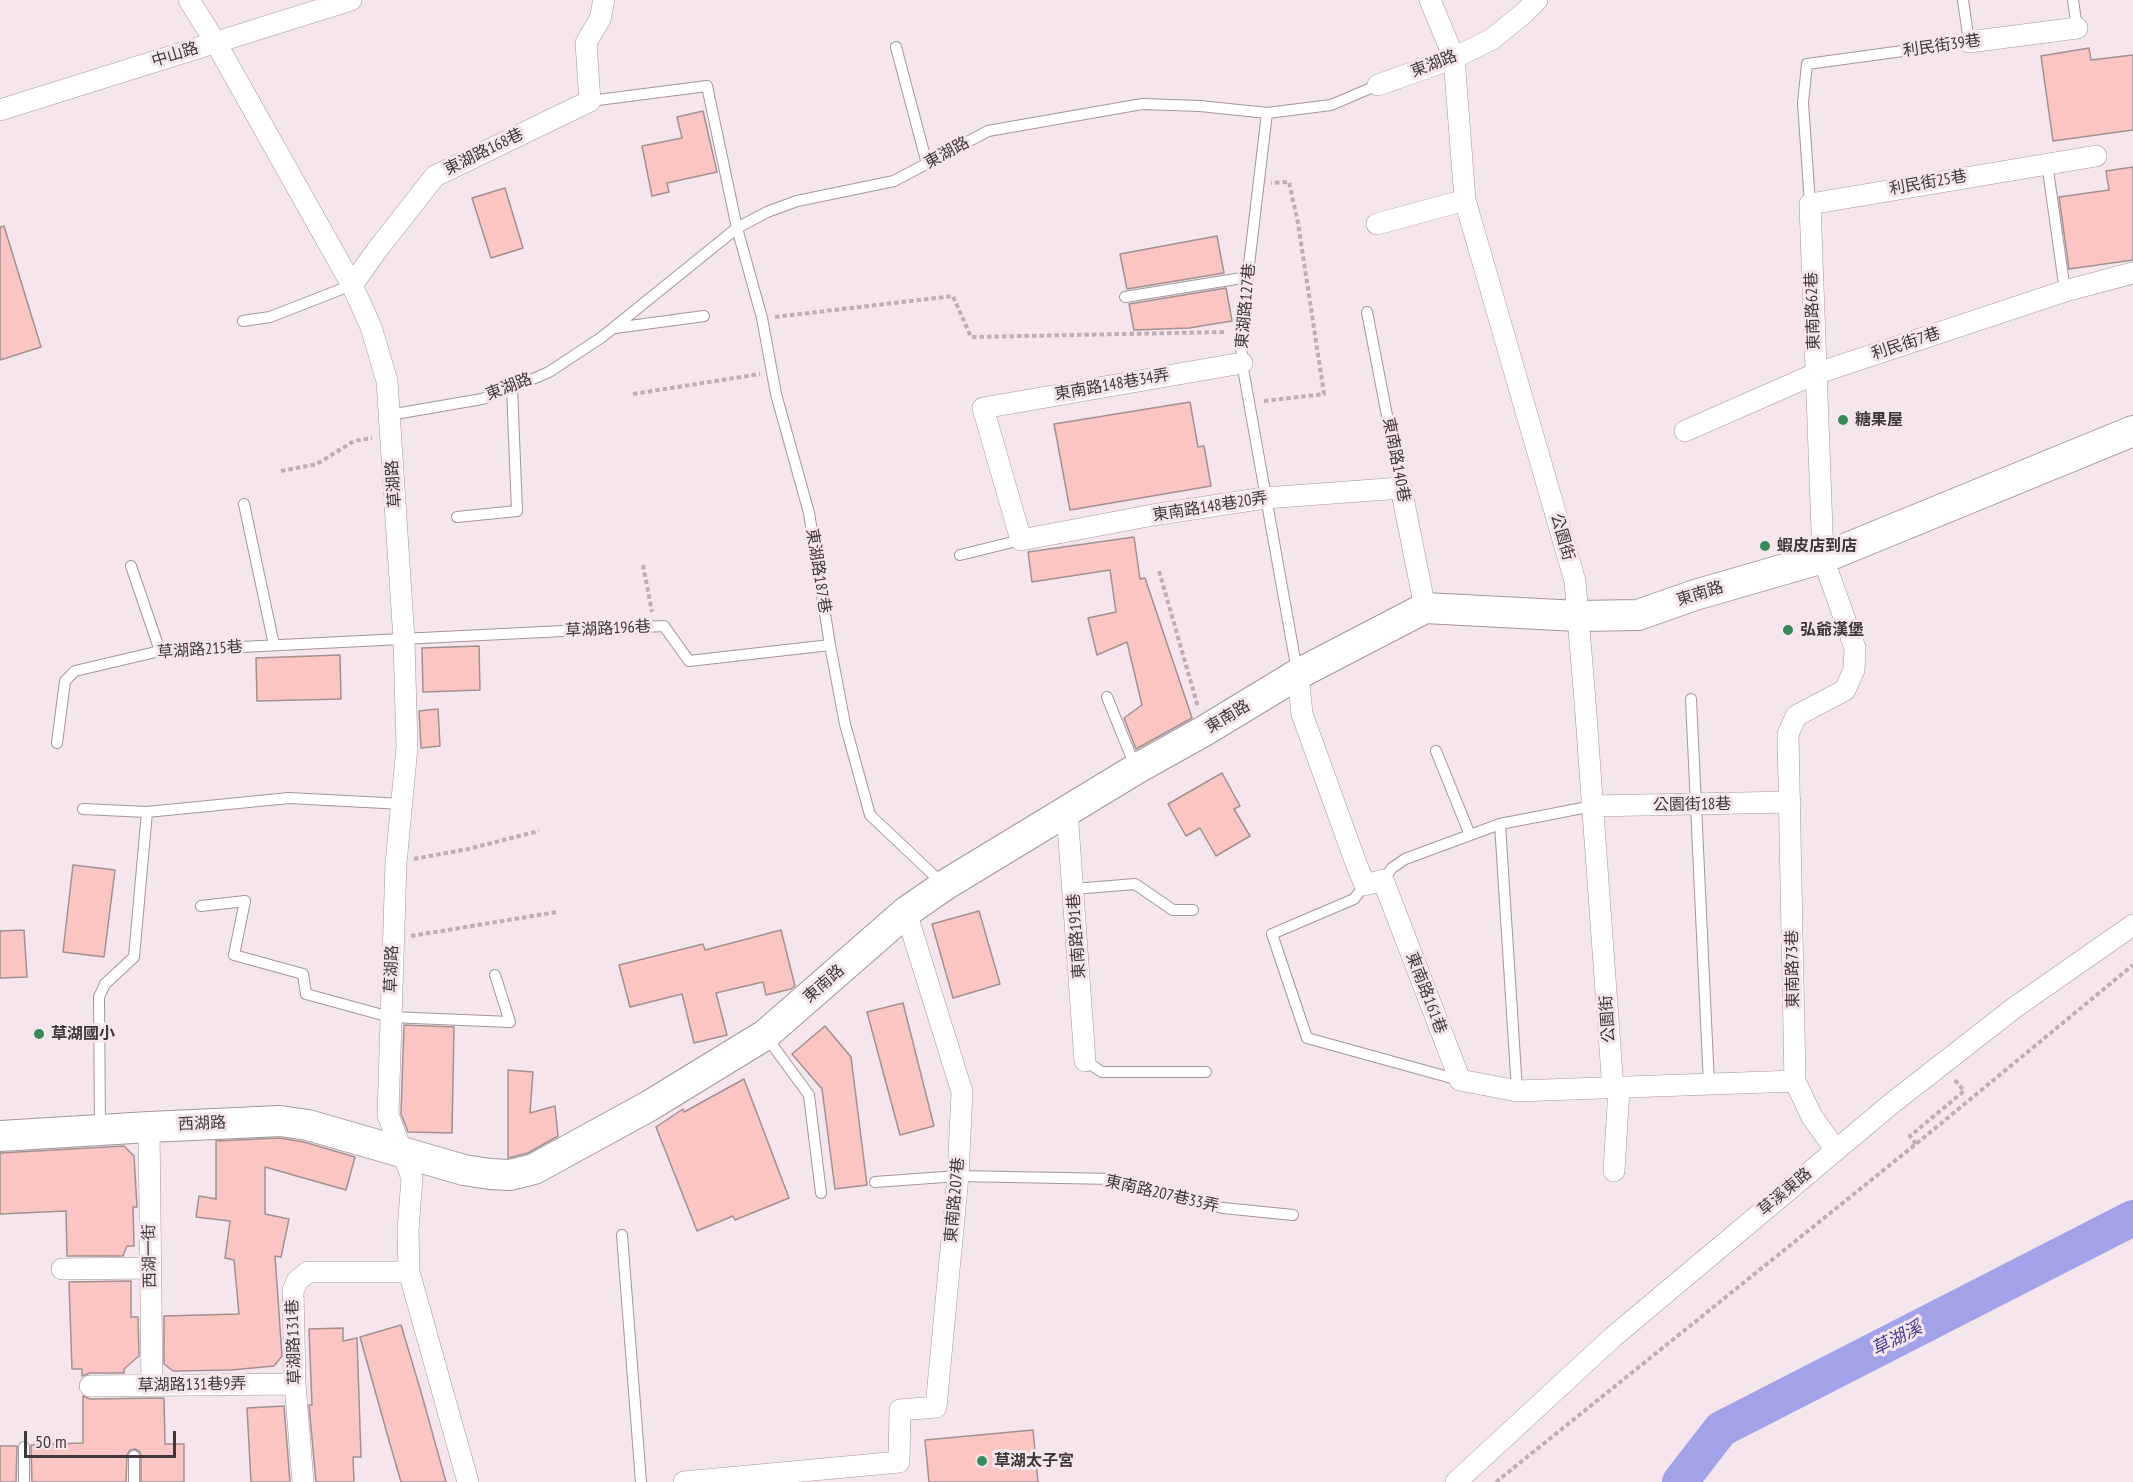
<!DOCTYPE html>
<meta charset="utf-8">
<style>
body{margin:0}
#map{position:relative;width:2133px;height:1482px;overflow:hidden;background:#f5e5ec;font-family:"PT Sans Narrow",sans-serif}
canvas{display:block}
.scale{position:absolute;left:24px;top:1431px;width:152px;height:27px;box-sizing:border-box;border:3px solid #3f383b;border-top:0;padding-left:8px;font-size:18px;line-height:21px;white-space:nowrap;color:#3f383b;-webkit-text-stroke:4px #f5e5ec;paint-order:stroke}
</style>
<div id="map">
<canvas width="2133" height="1482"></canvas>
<div class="scale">50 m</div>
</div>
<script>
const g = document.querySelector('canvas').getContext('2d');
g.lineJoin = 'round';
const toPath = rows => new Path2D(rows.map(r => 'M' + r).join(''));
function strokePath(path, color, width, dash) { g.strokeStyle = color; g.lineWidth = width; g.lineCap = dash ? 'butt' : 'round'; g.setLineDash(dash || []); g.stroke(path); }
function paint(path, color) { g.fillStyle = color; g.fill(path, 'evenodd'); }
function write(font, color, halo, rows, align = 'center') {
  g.font = font + ' "PT Sans Narrow","Noto Sans TC",sans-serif'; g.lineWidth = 6; g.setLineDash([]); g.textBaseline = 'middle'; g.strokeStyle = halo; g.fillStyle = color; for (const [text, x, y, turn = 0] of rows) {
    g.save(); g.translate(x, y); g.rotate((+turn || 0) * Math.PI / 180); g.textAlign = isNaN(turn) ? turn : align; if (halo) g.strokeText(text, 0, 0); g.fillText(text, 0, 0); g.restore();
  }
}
const river = toPath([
 [1680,1482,1721,1429,2133,1218]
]);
const building = toPath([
 [2089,48,2091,60,2133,55,2133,130,2053,141,2041,56,2089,48],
 [703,111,717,172,667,183,669,192,652,196,642,146,682,138,677,117,703,111],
 [2133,167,2133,260,2069,269,2059,197,2109,190,2106,171,2133,167],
 [505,188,523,248,491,258,472,198,505,188],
 [4,226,41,347,0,360,0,227,4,226],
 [1217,236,1224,273,1127,289,1120,254,1217,236],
 [1226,288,1232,321,1189,328,1134,330,1129,304,1226,288],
 [1190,402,1198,447,1204,446,1211,486,1070,510,1054,424,1190,402],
 [1134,537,1140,579,1145,578,1192,718,1136,749,1124,718,1142,705,1127,642,1097,655,1088,618,1116,612,1110,570,1032,582,1028,552,1134,537],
 [479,646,480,690,423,692,422,648,479,646],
 [340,655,341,699,257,701,256,658,340,655],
 [438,709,440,746,421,748,419,711,438,709],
 [1222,773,1240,806,1234,809,1250,836,1216,856,1200,828,1186,836,1168,804,1222,773],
 [73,865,115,870,104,957,63,952,73,865],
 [979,911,1000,984,953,998,932,924,979,911],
 [24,930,27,977,0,978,0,931,24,930],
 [781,930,795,986,791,989,766,995,763,982,716,993,727,1035,694,1043,682,994,630,1007,619,965,703,944,705,950,781,930],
 [903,1003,934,1126,900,1135,867,1012,903,1003],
 [404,1025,454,1027,452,1133,408,1132,401,1114,404,1025],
 [825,1026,851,1057,867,1185,835,1189,822,1089,792,1054,825,1026],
 [508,1070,533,1072,530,1113,555,1106,558,1136,528,1153,508,1158,508,1070],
 [744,1079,789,1198,735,1220,733,1216,697,1231,656,1127,683,1109,684,1112,744,1079],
 [279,1138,304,1142,355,1157,346,1190,265,1167,265,1214,289,1219,281,1257,275,1256,282,1356,274,1366,231,1370,173,1371,164,1364,164,1316,239,1314,234,1260,225,1258,230,1221,196,1217,199,1196,216,1199,216,1141,279,1138],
 [124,1146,134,1156,137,1207,133,1207,134,1246,127,1246,123,1256,67,1256,66,1211,0,1214,0,1153,124,1146],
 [131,1281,131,1317,138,1317,139,1356,124,1369,124,1373,90,1373,82,1376,82,1369,72,1369,69,1282,131,1281],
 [401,1325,421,1392,446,1482,401,1482,388,1437,360,1337,401,1325],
 [343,1328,343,1341,357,1338,361,1457,353,1457,354,1482,316,1482,309,1405,312,1405,309,1329,343,1328],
 [83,1396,90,1399,164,1398,165,1444,184,1444,184,1482,141,1482,141,1455,140,1452,135,1449,130,1450,127,1455,126,1482,32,1482,31,1445,83,1443,83,1396],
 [284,1406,290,1482,251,1482,247,1408,284,1406],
 [1033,1430,1038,1482,929,1482,925,1440,1033,1430],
 [0,1446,17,1446,16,1482,0,1482,0,1446]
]);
const path = toPath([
 [775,317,953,296,971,337,1226,332],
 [633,394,760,374],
 [1264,401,1324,394,1298,223,1289,182,1271,183],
 [281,471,317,464,354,441,372,438],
 [643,565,652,612],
 [1159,571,1198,707],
 [414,859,468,849,539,831],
 [411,936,557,912],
 [1916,1144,1910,1136,1964,1091,1955,1080],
 [1496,1482,1916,1144,2133,965]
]);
const lane = toPath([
 [2073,0,2077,28],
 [896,47,927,164],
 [590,101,707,86,737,228,762,318,776,394,809,513,830,645,845,724,870,815,942,883],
 [1267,113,1241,332,1242,363,1297,671],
 [2047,163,2065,291],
 [1810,204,1803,103,1807,64,1969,42,1963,0],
 [1125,297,1248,277],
 [1367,312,1401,488],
 [243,321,270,317,352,285],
 [615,328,704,316],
 [389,415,482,399,512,388,549,372,602,337,737,228,767,212,797,201,894,181,988,131,1142,104,1200,106,1267,113,1331,105,1378,85],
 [244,504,274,645],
 [457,517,517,511,512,388],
 [960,555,1021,540],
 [131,566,160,651],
 [1107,697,1135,766],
 [1691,699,1709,1085],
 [57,743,65,681,75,671,160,651,664,626,689,661,830,645],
 [1436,751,1470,835],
 [83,809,147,812,289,798,403,804],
 [1500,824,1517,1091],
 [1383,880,1392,868,1405,859,1500,824,1593,806],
 [1365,885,1354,899,1272,934,1307,1038,1459,1080],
 [1074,889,1135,884,1173,910,1193,910],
 [201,906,245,901,234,955,303,974,306,994,390,1017,510,1022,495,975],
 [765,1035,809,1095,821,1193],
 [1085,1061,1102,1072,1206,1072],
 [100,1129,99,997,105,984,134,957,147,812],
 [875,1182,958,1176,1113,1179,1223,1208,1293,1215],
 [622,1235,641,1482],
 [24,1447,24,1482],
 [134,1456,134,1482]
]);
const street = toPath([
 [189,0,216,43,352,285,371,327,387,381,404,640,407,747,396,863,388,1115,412,1178,408,1230,409,1272,468,1482],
 [1430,0,1454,58,1465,200,1575,581,1585,701,1613,1089],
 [1969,42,2077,28],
 [1378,85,1454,58,1492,39,1524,13,1537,0],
 [0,110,351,0],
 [1377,224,1465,200],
 [352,285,377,250,435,176,590,101,586,43,600,19,604,0],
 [1242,363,983,408,1021,540,1153,515,1265,498,1401,488,1425,608],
 [1685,431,1815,374,2065,291,2133,273],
 [1298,674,1302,714,1357,866,1365,885,1383,880,1460,1080,1517,1091,1795,1081,1788,734,1796,716,1845,690,1854,670,1855,648,1823,558,1810,204,2096,156],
 [1593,806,1790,802],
 [1067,811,1085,1061],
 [1795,1081,1812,1117,1836,1150],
 [149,1127,152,1386],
 [1614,1171,1619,1088],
 [62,1269,151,1268],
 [90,1386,295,1384],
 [303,1482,295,1384,293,1291,297,1281,308,1272,409,1272],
 [684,1482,899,1462,900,1410,936,1407,958,1176,962,1092,906,912],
 [1456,1482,1613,1337,1891,1104,2014,1008,2133,925]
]);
const secondary = toPath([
 [0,1136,149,1127,280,1121,308,1125,464,1170,490,1174,510,1175,534,1169,649,1106,765,1035,906,912,945,885,1136,769,1204,731,1298,674,1425,608,1578,616,1638,615,1695,595,1823,558,2133,431]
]);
const markers = [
 [1843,420,6,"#398a5b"],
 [1765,546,6,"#398a5b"],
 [1788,630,6,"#398a5b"],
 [39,1034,6,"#398a5b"],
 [982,1461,6,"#398a5b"]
];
const streetNames = [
 ["利民街39巷",1942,46,-8],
 ["中山路",175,55,-17],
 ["東湖路",1434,64,-21],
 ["東湖路168巷",484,152,-26],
 ["東湖路",947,153,-29],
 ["利民街25巷",1928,183,-10],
 ["東湖路127巷",1246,306,-85],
 ["東南路62巷",1813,311,-92],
 ["利民街7巷",1906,344,-18],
 ["東南路148巷34弄",1112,385,-10],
 ["東湖路",509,387,-21],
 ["東南路140巷",1396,460,79],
 ["草湖路",394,484,-94],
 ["東南路148巷20弄",1210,507,-9],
 ["公園街",1562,537,74],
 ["東湖路187巷",818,571,81],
 ["東南路",1700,594,-17],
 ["草湖路196巷",608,629,-3],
 ["草湖路215巷",200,650,-4],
 ["東南路",1228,717,-31],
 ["公園街18巷",1692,805,-1],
 ["東南路191巷",1077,936,-94],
 ["草湖路",392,969,-88],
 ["東南路73巷",1793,969,-91],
 ["東南路",824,984,-41],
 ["東南路161巷",1426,993,69],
 ["公園街",1608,1019,-94],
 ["西湖路",202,1124,-3],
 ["草溪東路",1785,1192,-40],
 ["東南路207巷33弄",1162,1194,13],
 ["東南路207巷",955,1200,-85],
 ["西湖一街",150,1256,-91],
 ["草湖路131巷",294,1342,-92],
 ["草湖路131巷9弄",192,1385,-1]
];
const poiNames = [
 ["糖果屋",1855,420],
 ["蝦皮店到店",1777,546],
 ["弘爺漢堡",1800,630],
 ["草湖國小",51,1034],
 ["草湖太子宮",994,1461]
];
const waterNames = [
 ["草湖溪",1897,1339,-27]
];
strokePath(river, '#a1a2e8', 36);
paint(building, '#fac5c2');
strokePath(building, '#a1918f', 1.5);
strokePath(lane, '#a4959c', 12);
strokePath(street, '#a4959c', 22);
strokePath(secondary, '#a4959c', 32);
strokePath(path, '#bcafb4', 4, [4.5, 3]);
strokePath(lane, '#fff', 10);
strokePath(street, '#fff', 21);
strokePath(secondary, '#fff', 30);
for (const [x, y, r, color] of markers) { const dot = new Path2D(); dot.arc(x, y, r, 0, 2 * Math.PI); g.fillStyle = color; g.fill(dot); strokePath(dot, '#f5e5ec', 2); }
write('16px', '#3f383b', '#f5e5ec', streetNames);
write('bold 16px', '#3f383b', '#f5e5ec', poiNames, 'left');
write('italic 18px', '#433b8d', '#f5e5ec', waterNames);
</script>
